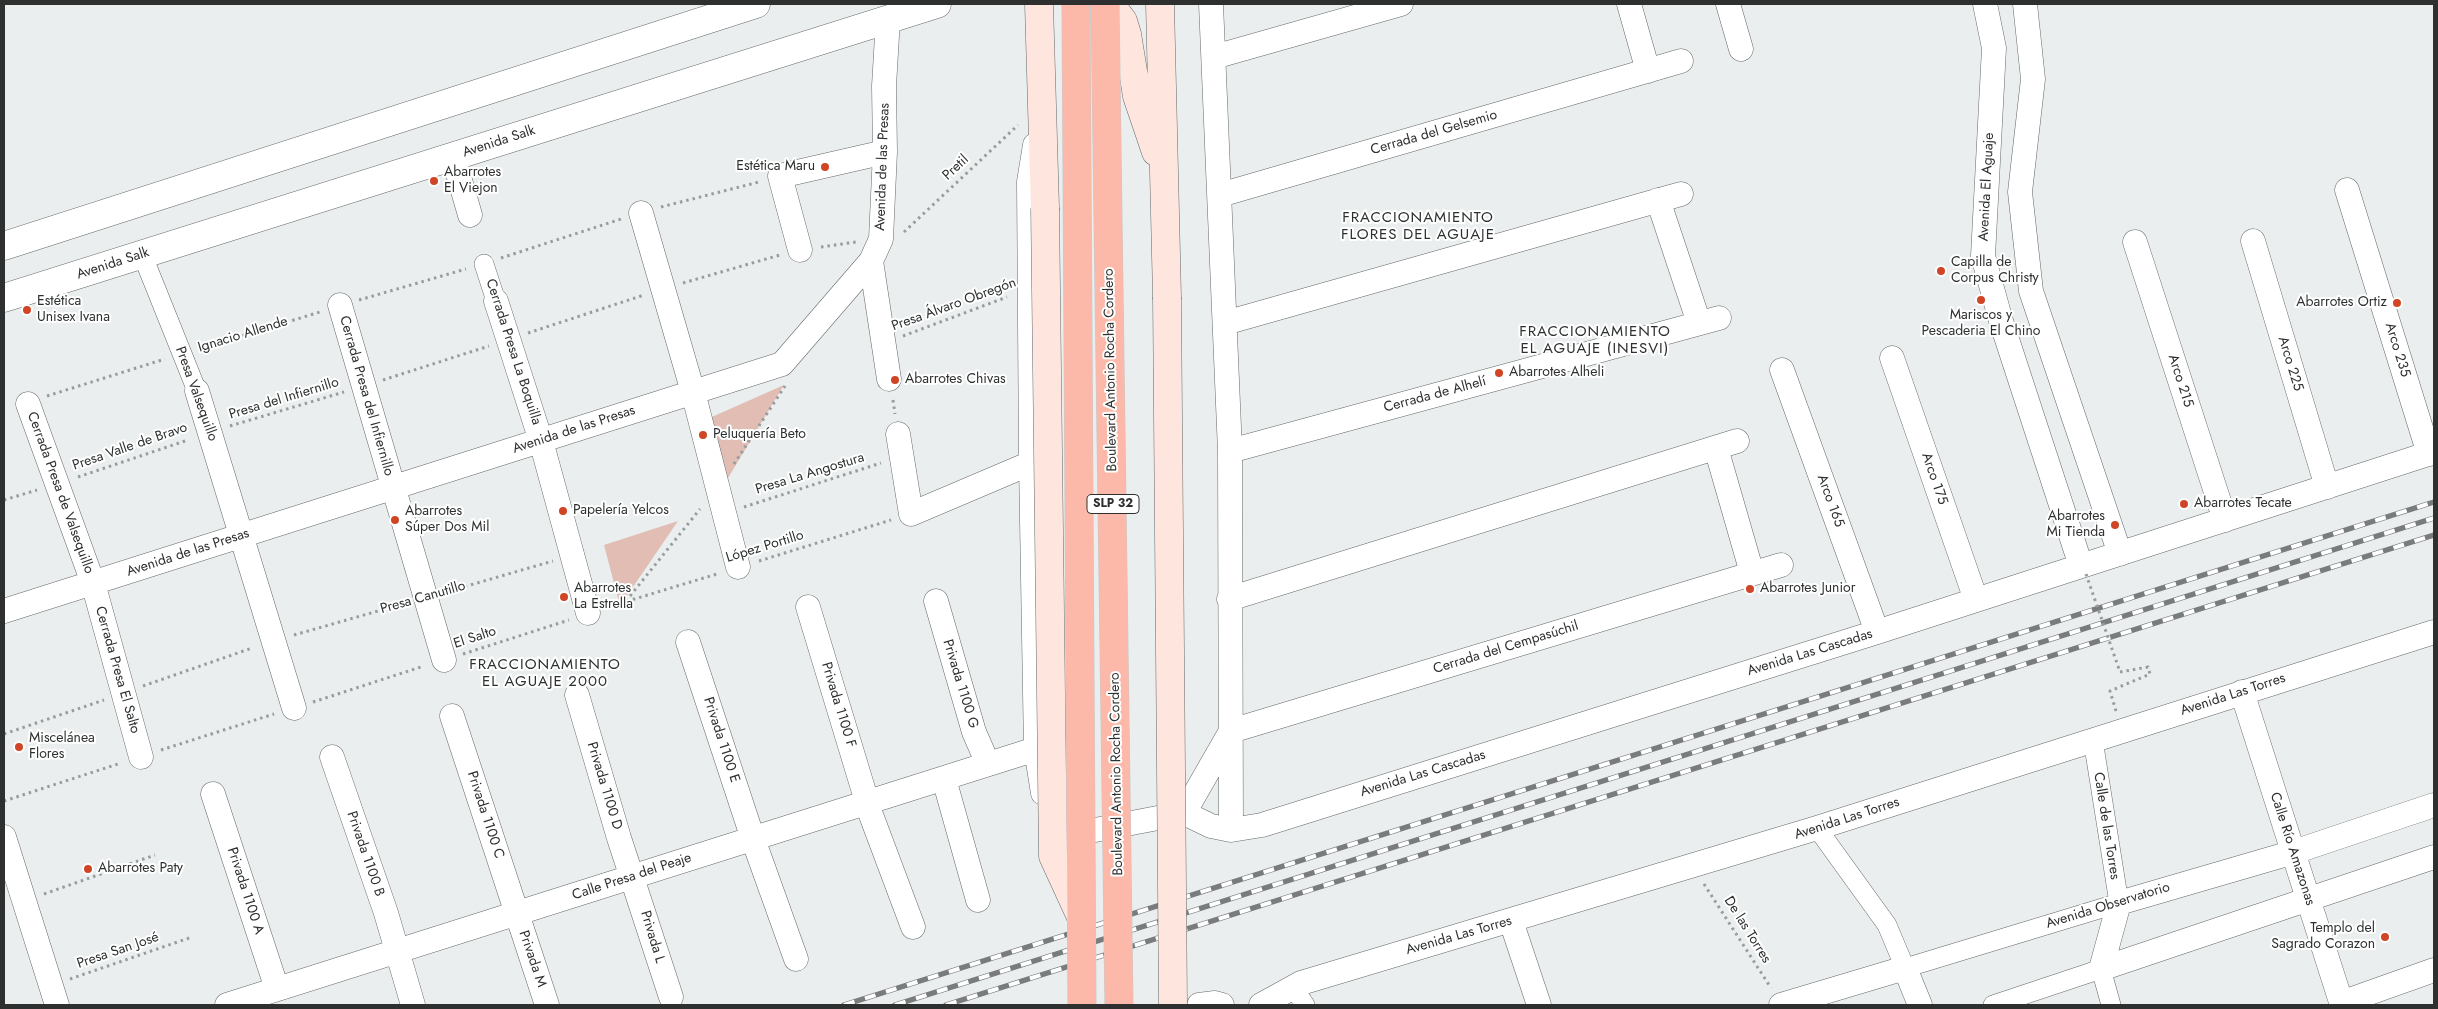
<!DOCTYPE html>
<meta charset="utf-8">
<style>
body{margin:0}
#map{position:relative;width:2438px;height:1009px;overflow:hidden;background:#eaeeef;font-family:Jost,sans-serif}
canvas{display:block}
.frame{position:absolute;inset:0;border:5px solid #2e3030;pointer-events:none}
</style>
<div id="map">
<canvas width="2438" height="1009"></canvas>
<div class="frame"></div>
</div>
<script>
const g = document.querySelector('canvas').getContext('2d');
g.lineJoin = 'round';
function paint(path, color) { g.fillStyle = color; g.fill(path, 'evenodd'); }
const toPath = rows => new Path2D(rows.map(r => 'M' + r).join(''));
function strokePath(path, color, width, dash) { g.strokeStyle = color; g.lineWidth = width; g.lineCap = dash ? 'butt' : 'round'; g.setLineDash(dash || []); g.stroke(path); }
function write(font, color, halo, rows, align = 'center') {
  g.font = font + ' Jost,sans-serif'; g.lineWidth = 4; g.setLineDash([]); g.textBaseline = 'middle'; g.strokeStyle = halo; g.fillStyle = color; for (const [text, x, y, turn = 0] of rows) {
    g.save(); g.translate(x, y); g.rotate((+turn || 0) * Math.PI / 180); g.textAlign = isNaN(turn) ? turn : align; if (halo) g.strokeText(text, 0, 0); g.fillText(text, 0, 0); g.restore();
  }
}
const green = toPath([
 [784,385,728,478,705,420],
 [678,521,620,606,604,545]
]);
const path = toPath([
 [661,207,759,182],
 [904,232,1018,125],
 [821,247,856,242],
 [501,258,621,219],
 [683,283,780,255],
 [359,300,466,269],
 [528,333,644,295],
 [903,336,1007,297],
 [199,349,320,312],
 [383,380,489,346],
 [47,396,165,359],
 [893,400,895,414],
 [230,426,344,392],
 [734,464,785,386],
 [78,477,188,440],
 [4,500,37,490],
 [744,507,881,463],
 [759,561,891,520],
 [446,592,553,561],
 [626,601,700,509],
 [608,607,717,574],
 [294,635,406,603],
 [463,654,569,620],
 [143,686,252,648],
 [313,702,424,666],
 [2116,711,2110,691,2150,674,2148,667,2120,672],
 [4,734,104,700],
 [161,750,274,714],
 [4,801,121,763],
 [1704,884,1771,988],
 [44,894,155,855],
 [70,979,192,937]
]);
const pedestrian = toPath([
 [142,254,197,391],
 [484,264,496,301],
 [1817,828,1887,925,1905,968,2119,903,2093,740],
 [1293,987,1305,1005],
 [1993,1005,2101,969,2111,1005]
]);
const minor = toPath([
 [1211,4,1230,451,1231,830],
 [1629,4,1648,71],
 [1728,4,1741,49],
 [1985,4,1994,48,1983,256,2001,321,2081,566],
 [2025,4,2033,79,2020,192,2031,291,2120,554],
 [1214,57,1401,4],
 [1035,145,1029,182,1031,463,1036,749,1043,793],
 [453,156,470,215],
 [2347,190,2429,454],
 [1220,195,1681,61],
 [1658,200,1699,323],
 [641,213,693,392,738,567],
 [2253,241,2327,487],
 [2135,242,2225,520],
 [800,250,780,176,885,152],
 [871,261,889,379],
 [496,301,541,441,588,613],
 [340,305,444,660],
 [1225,323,1681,194],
 [1892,358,1976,600],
 [1782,370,1877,632],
 [197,391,294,708],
 [28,404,93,583,141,757],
 [898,434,911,514,1031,463],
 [1716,448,1752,573],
 [1230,451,1719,318],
 [1229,599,1737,441],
 [936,601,974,732,988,764],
 [808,607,871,815,913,927],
 [4,611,782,364,871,261,881,239,885,152,884,86,888,19],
 [688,642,753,839,796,959],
 [2242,692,2342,1005],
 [577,695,619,838,671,997],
 [452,716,547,1005],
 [332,757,386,913,413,1005],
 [944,779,978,900],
 [213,794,277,989],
 [1184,813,1211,826,1231,830,1262,825,1877,632,2434,452],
 [1063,823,1083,830,1095,830,1184,813,1231,731,1781,565],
 [4,837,57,1005],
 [1511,921,1539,1005],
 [2101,969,2119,903,2294,852,2434,805],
 [2101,969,2434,857],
 [2341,1003,2434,970],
 [227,1005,1036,749],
 [1199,1005,1215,1003,1222,1005],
 [1261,1005,1301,983,1817,828,2434,632],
 [1781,1005,1905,968,1920,1005]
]);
const tertiary = toPath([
 [4,246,756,4],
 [4,298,937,4]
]);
const secondary = toPath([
 [1039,4,1045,208],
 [1106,4,1113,8,1123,21,1127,34,1137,96,1156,152],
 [1160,4,1167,297]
]);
const rail = toPath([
 [844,1005,2434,502],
 [895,1005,2434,518],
 [946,1005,2434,535]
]);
const pathBridge = toPath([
 [2086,574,2120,672]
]);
const secondaryBridge = toPath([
 [1045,208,1053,856,1081,917],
 [1167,297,1173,1005]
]);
const trunkBridge = toPath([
 [1076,4,1082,1005],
 [1105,4,1119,1005]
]);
const markers = [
 [825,167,5,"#cf4525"],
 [434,181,5,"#cf4525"],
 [1941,271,5,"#cf4525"],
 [1981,300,5,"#cf4525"],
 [2397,303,5,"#cf4525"],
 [27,310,5,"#cf4525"],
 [1499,373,5,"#cf4525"],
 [895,380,5,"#cf4525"],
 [703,435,5,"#cf4525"],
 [2184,504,5,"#cf4525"],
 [563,511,5,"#cf4525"],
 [395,520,5,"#cf4525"],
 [2115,525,5,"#cf4525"],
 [1750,589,5,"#cf4525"],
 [564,597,5,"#cf4525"],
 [19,747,5,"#cf4525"],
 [88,869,5,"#cf4525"],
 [2385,937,5,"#cf4525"]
];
const shields = [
 [1113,504,52]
];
const shieldNames = [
 ["SLP 32",1113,504]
];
const streetNames = [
 ["Cerrada del Gelsemio",1434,133,-16],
 ["Avenida Salk",499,142,-18],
 ["Avenida de las Presas",883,167,-88],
 ["Pretil",956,168,-43],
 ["Avenida El Aguaje",1987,187,-87],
 ["Avenida Salk",113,264,-18],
 ["Presa Álvaro Obregón",954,305,-20],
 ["Ignacio Allende",243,335,-17],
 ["Arco 235",2397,350,73],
 ["Cerrada Presa La Boquilla",513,352,72],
 ["Arco 225",2290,364,73],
 ["Boulevard Antonio Rocha Cordero",1111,370,-91],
 ["Arco 215",2180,381,72],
 ["Presa Valsequillo",196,394,70],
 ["Cerrada de Alhelí",1435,395,-15],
 ["Cerrada Presa del Infiernillo",366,396,74],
 ["Presa del Infiernillo",284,399,-17],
 ["Avenida de las Presas",574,430,-18],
 ["Presa Valle de Bravo",130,447,-19],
 ["Presa La Angostura",810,474,-17],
 ["Arco 175",1934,479,71],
 ["Cerrada Presa de Valsequillo",60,493,70],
 ["Arco 165",1830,501,70],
 ["López Portillo",765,547,-17],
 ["Avenida de las Presas",188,553,-18],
 ["Presa Canutillo",423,598,-16],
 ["El Salto",475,638,-18],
 ["Cerrada del Cempasúchil",1506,648,-17],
 ["Avenida Las Cascadas",1810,653,-17],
 ["Cerrada Presa El Salto",117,670,74],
 ["Privada 1100 G",960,684,73],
 ["Avenida Las Torres",2233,695,-18],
 ["Privada 1100 F",838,705,73],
 ["Privada 1100 E",721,740,72],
 ["Boulevard Antonio Rocha Cordero",1117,774,-91],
 ["Avenida Las Cascadas",1423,774,-17],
 ["Privada 1100 D",604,786,73],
 ["Privada 1100 C",485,815,72],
 ["Avenida Las Torres",1847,819,-18],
 ["Calle de las Torres",2106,826,81],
 ["Calle Río Amazonas",2292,849,72],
 ["Privada 1100 B",365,854,71],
 ["Calle Presa del Peaje",632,877,-18],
 ["Privada 1100 A",245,891,72],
 ["Avenida Observatorio",2108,906,-17],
 ["De las Torres",1747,930,58],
 ["Avenida Las Torres",1459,936,-16],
 ["Privada L",652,937,73],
 ["Presa San José",118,951,-19],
 ["Privada M",532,959,71]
];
const poiNames = [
 ["Estética Maru",815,167,"right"],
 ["Abarrotes",444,173],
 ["El Viejon",444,189],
 ["Capilla de",1951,263],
 ["Corpus Christy",1951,279],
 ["Estética",37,302],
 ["Unisex Ivana",37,318],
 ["Abarrotes Ortiz",2387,303,"right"],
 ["Mariscos y",1981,316,"center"],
 ["Pescaderia El Chino",1981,332,"center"],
 ["Abarrotes Alheli",1509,373],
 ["Abarrotes Chivas",905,380],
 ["Peluquería Beto",713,435],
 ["Abarrotes Tecate",2194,504],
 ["Papelería Yelcos",573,511],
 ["Abarrotes",405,512],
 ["Súper Dos Mil",405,528],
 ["Abarrotes",2105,517,"right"],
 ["Mi Tienda",2105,533,"right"],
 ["Abarrotes",574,589],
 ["La Estrella",574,605],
 ["Abarrotes Junior",1760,589],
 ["Miscelánea",29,739],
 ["Flores",29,755],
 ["Abarrotes Paty",98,869],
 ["Templo del",2375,929,"right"],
 ["Sagrado Corazon",2375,945,"right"]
];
const neighbourhoodNames = [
 ["FRACCIONAMIENTO",1418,218],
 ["FLORES DEL AGUAJE",1418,235],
 ["FRACCIONAMIENTO",1595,332],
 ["EL AGUAJE (INESVI)",1595,349],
 ["FRACCIONAMIENTO",545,665],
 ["EL AGUAJE 2000",545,682]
];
paint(green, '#e1bdb4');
strokePath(pedestrian, '#656969', 20);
strokePath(minor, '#656969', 25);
strokePath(tertiary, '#656969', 29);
strokePath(secondary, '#656969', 29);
strokePath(path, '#989c9c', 3, [2.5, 4]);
strokePath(pedestrian, '#fff', 19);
strokePath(minor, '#fff', 24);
strokePath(tertiary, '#fff', 28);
strokePath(secondary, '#fee5de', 28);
strokePath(rail, '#797c7c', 5.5);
strokePath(rail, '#fff', 4, [11]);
strokePath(secondaryBridge, '#656969', 29, []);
strokePath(trunkBridge, '#c9c9c9', 29, []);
strokePath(pathBridge, '#989c9c', 3, [2.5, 4]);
strokePath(secondaryBridge, '#fee5de', 28);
strokePath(trunkBridge, '#fcb8a8', 28);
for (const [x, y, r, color] of markers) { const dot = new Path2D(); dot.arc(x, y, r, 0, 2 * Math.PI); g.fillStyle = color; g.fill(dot); strokePath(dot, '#fff', 2); }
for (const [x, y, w] of shields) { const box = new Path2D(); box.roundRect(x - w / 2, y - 9.5, w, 19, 4); g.fillStyle = '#fff'; g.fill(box); strokePath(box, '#2e3030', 1); }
write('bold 12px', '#2e3030', null, shieldNames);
write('14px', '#2e3030', '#fff', streetNames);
write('14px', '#2e3030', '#fff', poiNames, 'left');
g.letterSpacing = '1px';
write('15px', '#2e3030', '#fff', neighbourhoodNames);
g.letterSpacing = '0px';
</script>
